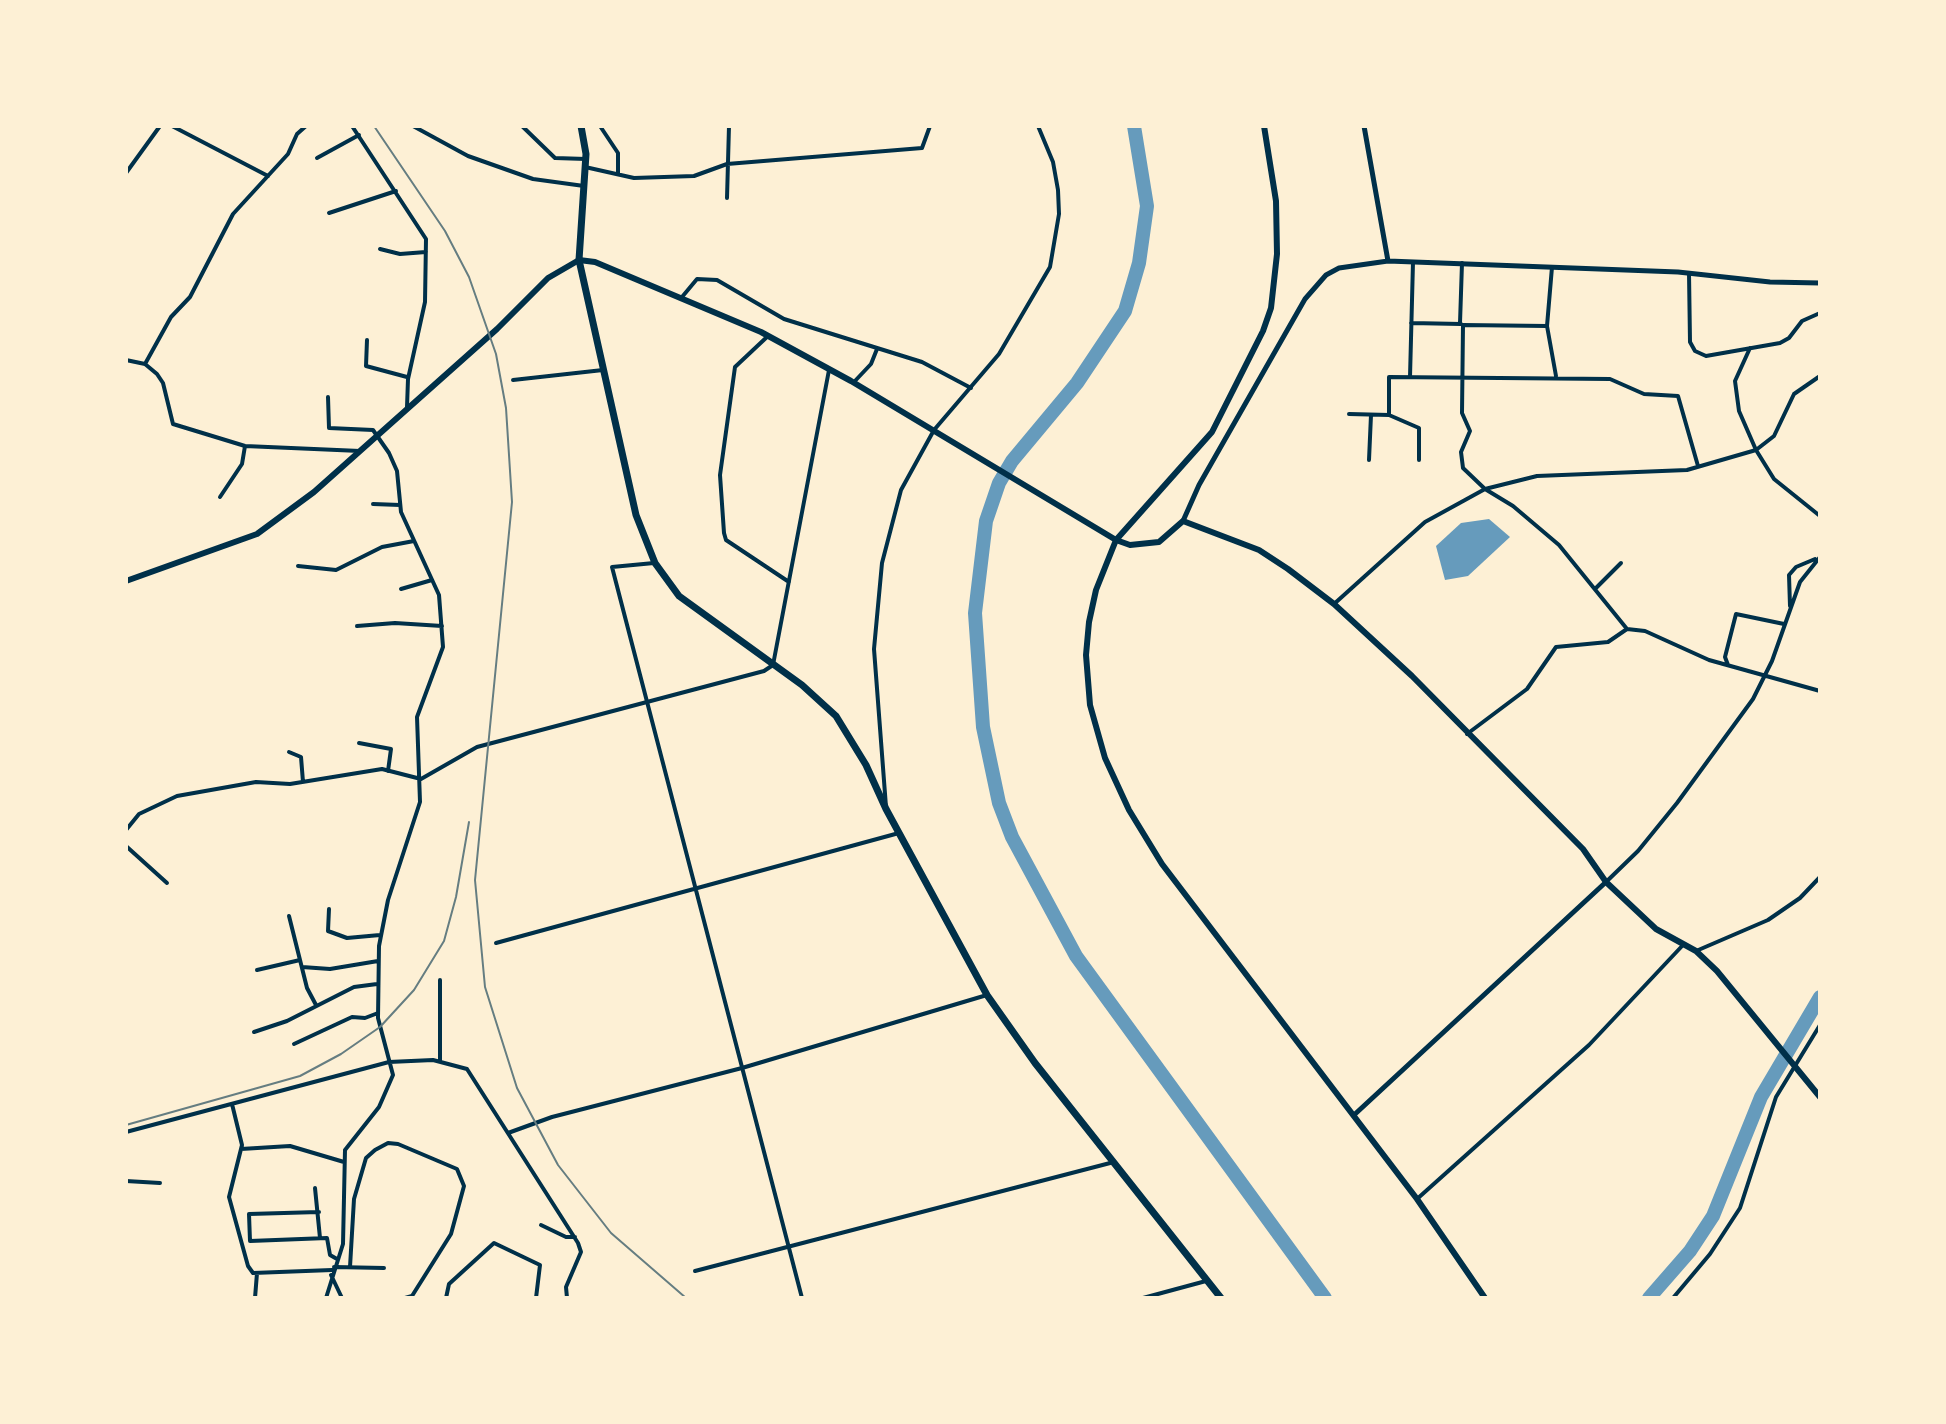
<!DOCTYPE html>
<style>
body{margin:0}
#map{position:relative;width:1946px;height:1424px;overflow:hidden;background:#fdf0d5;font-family:Quicksand,sans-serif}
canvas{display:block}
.frame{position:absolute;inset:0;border:128px solid #fdf0d5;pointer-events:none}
</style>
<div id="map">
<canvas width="1946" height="1424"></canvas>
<div class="frame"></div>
</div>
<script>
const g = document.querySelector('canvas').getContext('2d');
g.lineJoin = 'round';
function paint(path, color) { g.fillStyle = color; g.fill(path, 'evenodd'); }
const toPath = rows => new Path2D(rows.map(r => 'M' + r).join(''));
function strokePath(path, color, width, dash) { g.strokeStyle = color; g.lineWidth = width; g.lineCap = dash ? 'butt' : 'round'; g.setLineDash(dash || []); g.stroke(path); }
const water = toPath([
 [1489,519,1510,537,1468,576,1445,580,1436,546,1461,523]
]);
const river = toPath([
 [1134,126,1147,206,1139,263,1125,311,1077,383,1012,461,999,483,986,521,975,613,983,727,999,803,1012,837,1076,956,1325,1298],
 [1649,1298,1690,1251,1713,1216,1761,1097,1820,997]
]);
const minor = toPath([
 [172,126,268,176],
 [352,126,426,239,425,302,408,379,407,407],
 [413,126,468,156,533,179,584,186],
 [522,126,555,158,586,159],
 [600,126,618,153,618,173],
 [317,158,359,135],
 [585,167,634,178,694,176,727,164,922,148,930,126],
 [126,173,160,126],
 [727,198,729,126],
 [329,213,396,191],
 [380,249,400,254,426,252],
 [1552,267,1547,326,1556,376],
 [1689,273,1690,342,1695,351,1706,356,1780,343,1789,338,1802,321,1820,313],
 [682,297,697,279,717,280,784,319,922,362,971,388],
 [1411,323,1461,324],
 [1460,323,1462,263],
 [1547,326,1463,325,1462,413,1470,431,1461,452,1463,468,1485,489,1513,506,1559,545,1627,629,1645,631,1709,660,1820,691],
 [768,336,735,367,720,475,724,533,726,540,789,582],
 [367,340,366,366,407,377],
 [1750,348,1735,381,1739,411,1756,450,1774,479,1820,516],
 [126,360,145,364,157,374,163,383,173,424,245,446,360,451],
 [145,364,171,317,190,297,233,214,288,154,297,134,306,126],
 [1410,377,1413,262],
 [513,380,603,370],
 [854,382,871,364,877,349],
 [1349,414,1389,415,1419,428,1419,460],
 [1389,415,1389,377,1610,379,1644,394,1678,396,1698,466],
 [1369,460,1371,415],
 [220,497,242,464,245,446],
 [373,504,400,505],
 [654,563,612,567,802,1298],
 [298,566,336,570,382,547,414,541],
 [401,589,432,580],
 [1595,589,1621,563],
 [1334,604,1425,522,1485,489,1537,476,1687,470,1756,450,1774,436,1794,394,1820,376],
 [1790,606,1789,575,1796,567,1815,559],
 [357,626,395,623,442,626],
 [1728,665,1725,657,1736,614,1784,624],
 [1467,734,1527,689,1556,647,1608,642,1627,629],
 [359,743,391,749,388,771],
 [289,752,301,757,303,782],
 [886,807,874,649,882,563,901,490,934,430,999,354,1050,267,1059,214,1058,190,1053,162,1038,126],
 [126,830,139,814,177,796,256,782,290,784,382,769,421,779,477,747,764,671,773,665,829,370],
 [126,846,167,883],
 [1606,882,1638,851,1677,803,1753,699,1772,661,1800,582,1820,557],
 [329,909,328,931,347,938,380,935],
 [289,916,307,988,316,1005],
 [496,943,899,833],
 [1696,951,1768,920,1800,898,1820,877],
 [302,967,330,969,378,961],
 [257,970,300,960],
 [440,980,440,1061],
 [254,1032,287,1021,354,987,377,984],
 [294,1044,352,1017,365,1018,378,1013],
 [232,1104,242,1145,229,1197,248,1266,253,1273,332,1270],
 [126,1132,389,1062,433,1060,467,1069,578,1243,581,1252,566,1287,567,1298],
 [508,1133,552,1117,742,1068,987,995],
 [241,1149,290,1146,344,1162],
 [126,1181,160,1183],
 [315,1188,320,1238],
 [1417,1199,1589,1045,1683,945],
 [319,1212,249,1214,250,1241,327,1238,330,1255,337,1259],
 [541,1225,566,1237,575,1237],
 [334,1267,384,1268],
 [350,1267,354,1199,366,1158,375,1150,388,1143,398,1144,457,1169,464,1186,451,1234,412,1296,405,1298],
 [695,1271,1114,1162],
 [331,1275,342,1298],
 [255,1298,257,1273],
 [326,1298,343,1244,345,1150,379,1107,393,1075,378,1018,379,946,388,900,420,802,417,717,443,647,439,595,401,512,397,471,389,453,373,430,329,428,328,397],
 [446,1298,449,1284,494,1243,540,1265,536,1298],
 [1143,1298,1206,1281],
 [1673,1298,1710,1254,1740,1208,1776,1097,1820,1025]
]);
const tertiary = toPath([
 [1364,126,1388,261],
 [1183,521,1199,485,1305,299,1326,275,1339,268,1388,261,1678,272,1770,282,1820,283],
 [1354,1115,1606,882]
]);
const secondary = toPath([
 [1264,126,1276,201,1277,254,1271,308,1263,331,1212,432,1116,540,1096,590,1089,622,1086,655,1090,705,1105,758,1129,810,1162,864,1417,1199,1485,1298],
 [126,581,257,534,314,492,497,329,548,278,579,260,595,262,761,332,851,381,1116,540,1130,545,1159,542,1183,521,1259,550,1288,569,1334,604,1412,676,1583,849,1606,882,1656,929,1696,951,1717,971,1820,1097]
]);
const primary = toPath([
 [581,126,586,154,579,260,636,515,655,563,679,596,802,685,836,716,866,765,886,809,987,995,1035,1063,1221,1298]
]);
const rail = toPath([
 [374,126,445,231,469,277,496,354,506,408,512,502,475,880,485,987,517,1088,558,1165,611,1233,686,1298],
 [126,1125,300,1076,341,1054,380,1027,414,990,444,941,456,897,469,822]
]);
paint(water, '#669bbc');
strokePath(river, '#669bbc', 14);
strokePath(minor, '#003049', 4);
strokePath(tertiary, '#003049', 5);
strokePath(secondary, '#003049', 6);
strokePath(primary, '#003049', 7);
strokePath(rail, '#657d81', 2);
</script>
